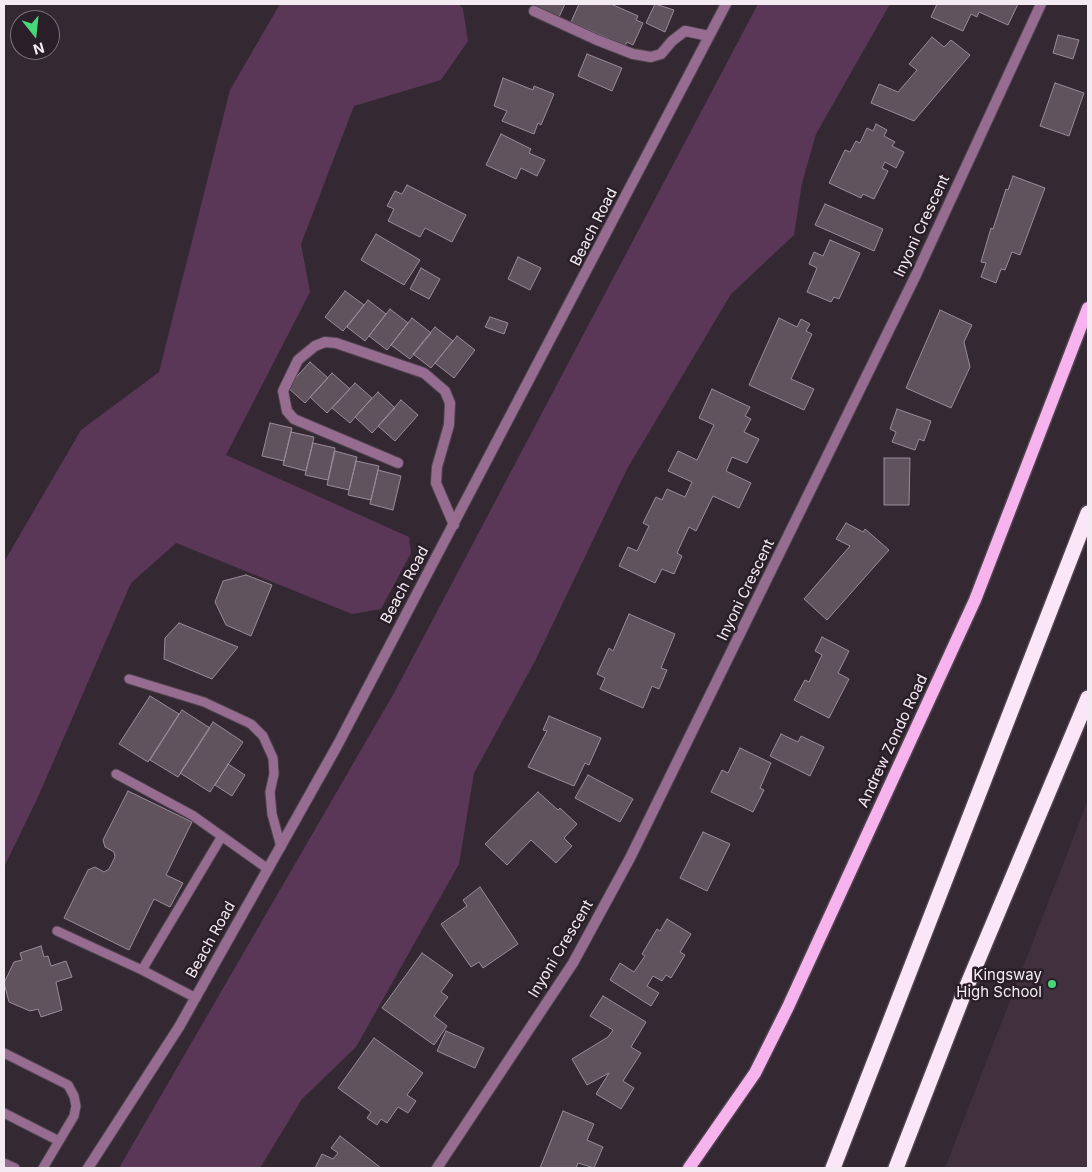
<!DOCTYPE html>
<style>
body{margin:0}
#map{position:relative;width:1092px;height:1172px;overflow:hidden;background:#342933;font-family:Inter,sans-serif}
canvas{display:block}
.frame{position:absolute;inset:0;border:5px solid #f3ebf1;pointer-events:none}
.north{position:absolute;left:10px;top:10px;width:50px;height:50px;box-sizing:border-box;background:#2a1f29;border:1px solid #7a7179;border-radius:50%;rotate:164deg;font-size:14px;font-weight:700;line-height:20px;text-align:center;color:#f3ebf1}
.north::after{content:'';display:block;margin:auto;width:18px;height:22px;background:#46d779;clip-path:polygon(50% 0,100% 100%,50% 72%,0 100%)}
</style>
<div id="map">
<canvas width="1092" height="1172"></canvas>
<div class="frame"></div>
<div class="north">N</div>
</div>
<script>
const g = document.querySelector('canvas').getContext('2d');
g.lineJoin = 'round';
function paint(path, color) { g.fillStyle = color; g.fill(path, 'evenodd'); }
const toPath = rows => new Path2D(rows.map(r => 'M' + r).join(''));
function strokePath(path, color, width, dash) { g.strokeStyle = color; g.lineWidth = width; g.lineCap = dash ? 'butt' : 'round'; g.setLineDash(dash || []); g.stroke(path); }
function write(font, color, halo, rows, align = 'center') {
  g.font = font + ' Inter,sans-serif'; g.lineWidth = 5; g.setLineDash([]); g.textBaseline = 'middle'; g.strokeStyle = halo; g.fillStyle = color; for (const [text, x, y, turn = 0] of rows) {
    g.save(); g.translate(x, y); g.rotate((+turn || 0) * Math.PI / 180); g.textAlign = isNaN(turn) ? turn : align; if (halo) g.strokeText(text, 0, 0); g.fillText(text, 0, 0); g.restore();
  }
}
const built = toPath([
 [1088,800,1088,1168,945,1168]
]);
const green = toPath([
 [280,4,459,4,463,9,468,41,441,80,354,106,301,244,310,292,226,455,409,537,411,553,381,609,352,614,176,543,131,583,38,797,4,867,4,562,81,430,159,372,230,90],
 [758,4,890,4,816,134,802,183,794,235,731,294,627,469,535,661,474,773,459,864,356,1047,302,1099,260,1168,119,1168,394,693]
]);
const building = toPath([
 [530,4,565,4,559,17,530,4],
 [579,4,611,4,638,16,636,20,643,23,633,45,627,42,625,46,571,22,579,4],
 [655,4,674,10,665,32,646,23,655,4],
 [937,4,1018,4,1008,25,979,12,977,17,971,14,963,31,931,17,937,4],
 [1058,35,1079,40,1073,59,1053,53,1058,35],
 [932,37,944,47,951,40,970,55,914,121,871,103,879,84,898,92,917,70,909,64,932,37],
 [587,54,622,68,612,91,578,76,587,54],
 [503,78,533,90,534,86,554,94,541,125,538,123,534,134,502,121,507,111,494,106,503,78],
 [1055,83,1084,93,1069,136,1040,126,1055,83],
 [876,124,887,130,884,136,895,142,892,146,904,152,896,168,885,162,882,168,888,171,874,199,863,194,861,198,829,183,845,150,850,152,856,141,860,143,867,128,873,131,876,124],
 [501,134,531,149,529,153,545,160,537,176,521,168,516,179,486,165,501,134],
 [1013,176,1045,188,1020,255,1012,252,1005,270,1001,269,996,283,981,277,986,263,981,262,991,228,993,229,1006,189,1008,190,1013,176],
 [407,185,466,215,452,242,425,228,420,237,388,221,394,209,387,206,395,191,402,194,407,185],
 [825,204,883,229,874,251,815,225,825,204],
 [376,234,420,260,404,285,361,260,376,234],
 [830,240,860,253,839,299,834,297,831,302,807,292,817,268,809,264,814,252,823,256,830,240],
 [518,257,541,268,530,290,508,279,518,257],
 [421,268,440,279,429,299,410,289,421,268],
 [345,291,364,305,343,331,325,317,345,291],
 [368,300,386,314,365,341,347,327,368,300],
 [390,309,408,323,387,350,369,336,390,309],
 [940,310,972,325,964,342,970,367,951,408,906,388,940,310],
 [490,317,508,323,504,334,485,327,490,317],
 [412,318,431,333,410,359,391,345,412,318],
 [779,318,797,327,801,319,810,324,806,331,812,334,791,379,814,389,804,410,749,385,779,318],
 [435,327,453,341,431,368,413,354,435,327],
 [457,336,475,350,454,378,435,363,457,336],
 [310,362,328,378,305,403,287,387,310,362],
 [332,373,350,389,327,413,310,397,332,373],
 [355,383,372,398,350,423,332,408,355,383],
 [712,389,750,407,745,416,751,419,744,432,759,439,747,463,732,457,726,471,751,483,739,508,713,496,696,531,689,527,677,553,682,556,674,574,662,569,655,583,619,566,628,547,637,551,649,526,643,523,656,497,662,500,667,489,685,497,692,482,668,471,678,451,697,460,714,425,699,418,712,389],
 [378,392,395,408,372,433,355,417,378,392],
 [401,400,418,415,395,441,378,426,401,400],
 [897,409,931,421,924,441,919,439,915,450,892,442,896,432,890,429,897,409],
 [270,423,292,428,284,461,262,456,270,423],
 [291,432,314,437,306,471,283,465,291,432],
 [313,443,335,448,328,480,305,475,313,443],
 [335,451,357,457,349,490,327,485,335,451],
 [884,458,910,458,909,505,884,505,884,458],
 [356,461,379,466,371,500,348,495,356,461],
 [378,470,401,476,393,510,370,504,378,470],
 [846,523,863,532,865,529,889,550,827,620,804,599,850,546,836,539,846,523],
 [246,575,272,585,251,636,226,625,215,602,223,581,246,575],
 [629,614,675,634,661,668,667,670,659,689,652,686,643,708,600,689,605,678,597,674,609,648,613,651,629,614],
 [179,623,238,647,212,679,164,659,165,638,179,623],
 [822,637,849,651,838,673,849,679,829,718,794,700,805,680,809,682,822,655,815,651,822,637],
 [150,696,179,714,148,762,119,744,150,696],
 [182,710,210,728,178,777,150,760,182,710],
 [549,716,601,738,589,765,585,763,574,786,528,767,547,731,543,730,549,716],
 [213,722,243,742,210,792,180,773,213,722],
 [781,734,798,742,801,736,824,747,810,776,770,756,781,734],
 [740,748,771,763,760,788,764,790,753,812,711,792,722,770,728,773,740,748],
 [228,764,245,775,232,796,215,785,228,764],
 [588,775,633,799,620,822,575,798,588,775],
 [128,791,192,822,166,875,183,883,170,907,154,899,129,950,64,918,88,870,95,867,104,872,109,869,115,857,114,852,105,847,103,840,128,791],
 [538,792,558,810,560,808,577,824,564,838,572,846,556,863,531,840,507,865,485,844,538,792],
 [703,832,730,844,707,891,680,878,703,832],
 [480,887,518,944,483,968,479,962,471,967,441,924,467,906,463,900,480,887],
 [667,919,691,934,680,952,685,955,671,978,666,975,662,981,653,976,647,986,659,993,651,1006,610,980,620,963,634,972,645,956,642,954,657,929,660,931,667,919],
 [41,946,44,957,48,956,51,966,66,961,72,977,56,982,62,1010,41,1017,38,1009,30,1011,9,1002,4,983,14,962,22,960,20,953,41,946],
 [422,953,453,975,441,992,448,997,434,1016,447,1026,434,1045,382,1008,422,953],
 [603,996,646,1022,631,1047,641,1053,623,1081,634,1088,621,1109,596,1094,609,1073,587,1085,572,1059,608,1037,613,1030,590,1016,603,996],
 [446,1031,484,1048,475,1068,437,1051,446,1031],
 [374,1038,423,1073,407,1095,416,1101,408,1113,398,1107,387,1123,381,1119,377,1125,367,1118,371,1112,338,1088,374,1038],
 [563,1111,594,1124,587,1140,603,1147,594,1168,578,1163,576,1168,540,1168,563,1111],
 [340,1136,381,1168,315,1168,322,1154,333,1159,338,1153,331,1148,340,1136]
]);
const lane = toPath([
 [129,679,204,702,251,724,263,736,273,758,274,774,270,792,272,814,281,847],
 [116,774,192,815,268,869],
 [57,931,142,970],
 [196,998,142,970,222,836],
 [4,1053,68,1085,74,1096,76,1106,74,1116,43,1168],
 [4,1113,59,1141],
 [4,1163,15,1168]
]);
const street = toPath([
 [534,11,597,40,633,54,651,57,661,54,672,41,685,31,709,36],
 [398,463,294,419,287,411,283,391,298,360,315,346,325,342,336,343,424,373,445,391,450,403,449,425,437,467,436,483,454,525],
 [88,1168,179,1027,337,746,726,4],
 [437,1168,573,963,630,858,916,275,1041,4]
]);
const primary = toPath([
 [689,1168,755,1073,788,1007,975,600,1088,308]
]);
const highway = toPath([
 [833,1168,1088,513],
 [896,1168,964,993,1088,698]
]);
const markers = [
 [1052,984,5,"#46d779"]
];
const streetNames = [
 ["Inyoni Crescent",922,226,-65],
 ["Beach Road",594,227,-63],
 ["Beach Road",405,585,-62],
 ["Inyoni Crescent",746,590,-64],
 ["Andrew Zondo Road",893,741,-65],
 ["Beach Road",211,940,-61],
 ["Inyoni Crescent",561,949,-59]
];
const poiNames = [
 ["Kingsway",1042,975],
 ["High School",1042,992]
];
paint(built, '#41303e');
paint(green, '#5a3756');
paint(building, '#60535e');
strokePath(building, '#9a8c98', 1);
strokePath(lane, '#4f444e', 11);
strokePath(street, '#4f444e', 12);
strokePath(primary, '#4f444e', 15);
strokePath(highway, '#4f444e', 18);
strokePath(lane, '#966d91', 9);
strokePath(street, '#966d91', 10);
strokePath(primary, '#f7b3ee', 12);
strokePath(highway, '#fae6f7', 15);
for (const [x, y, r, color] of markers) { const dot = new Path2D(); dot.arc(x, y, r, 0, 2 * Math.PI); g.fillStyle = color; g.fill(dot); strokePath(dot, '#2a1f29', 2); }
write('15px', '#f3ebf1', '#2a1f29', streetNames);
write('15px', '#f3ebf1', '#2a1f29', poiNames, 'right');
</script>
